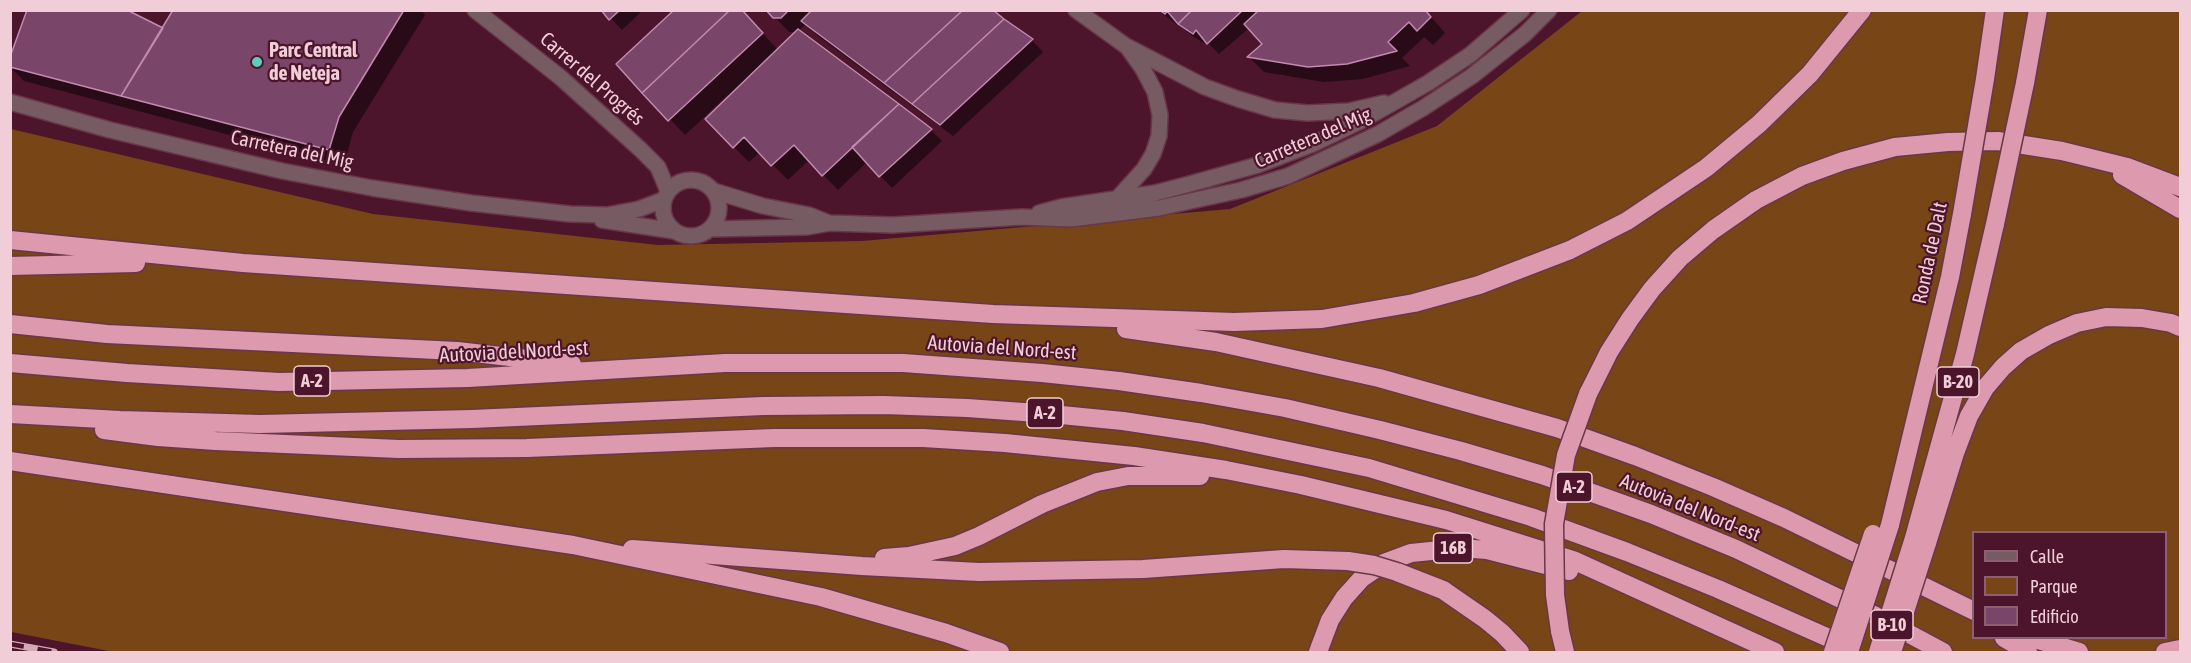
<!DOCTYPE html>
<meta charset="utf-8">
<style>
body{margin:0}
#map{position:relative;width:2191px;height:663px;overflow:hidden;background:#4c152b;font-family:"Asap Condensed",sans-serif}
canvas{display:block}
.frame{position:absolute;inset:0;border:12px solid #f1cdd7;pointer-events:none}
.legend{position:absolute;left:1972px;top:531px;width:195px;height:108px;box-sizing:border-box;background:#4c152b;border:2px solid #8e5f70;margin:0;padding:8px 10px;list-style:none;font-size:18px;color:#f1cdd7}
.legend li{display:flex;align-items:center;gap:12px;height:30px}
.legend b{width:30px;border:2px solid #8e5f70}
</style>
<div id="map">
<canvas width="2191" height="663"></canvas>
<div class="frame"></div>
<ul class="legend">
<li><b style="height:8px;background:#775b63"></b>Calle</li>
<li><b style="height:16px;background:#784516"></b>Parque</li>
<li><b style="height:16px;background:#794669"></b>Edificio</li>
</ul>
</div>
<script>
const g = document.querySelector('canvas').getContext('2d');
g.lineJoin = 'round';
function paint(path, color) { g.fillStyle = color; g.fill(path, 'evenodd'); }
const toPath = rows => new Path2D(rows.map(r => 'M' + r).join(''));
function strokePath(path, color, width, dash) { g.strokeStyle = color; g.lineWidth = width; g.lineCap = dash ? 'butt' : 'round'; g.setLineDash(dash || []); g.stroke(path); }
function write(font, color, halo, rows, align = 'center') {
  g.font = font + ' "Asap Condensed",sans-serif'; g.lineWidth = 4.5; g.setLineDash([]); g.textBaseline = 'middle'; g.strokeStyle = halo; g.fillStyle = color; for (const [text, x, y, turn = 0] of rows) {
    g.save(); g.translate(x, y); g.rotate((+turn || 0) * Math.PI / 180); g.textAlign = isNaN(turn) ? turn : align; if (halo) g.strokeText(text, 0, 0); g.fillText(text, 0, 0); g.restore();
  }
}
const green = toPath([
 [1582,11,2180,11,2180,652,114,652,11,632,11,129,373,214,658,245,862,241,1230,209,1437,126],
 [1974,532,2166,532,2166,638,1974,638]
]);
const shadow = toPath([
 [175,10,421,10,425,15,353,132,344,165,24,81,10,67,163,30],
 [603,10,643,10,622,30],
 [741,10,778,50,796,32,789,32,768,10,991,10,1032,40,1043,52,953,136,818,36,806,24,798,31,931,130,942,141,892,188,867,162,838,190,809,160,788,180,760,152,749,162,734,147,730,97,728,95,685,135,618,64],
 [1158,10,1425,10,1445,33,1433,45,1424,37,1402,58,1410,66,1363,79,1324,82,1264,72,1249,57,1264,45,1249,28,1219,54,1207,42,1205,44,1191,35,1179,23,1177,25]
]);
const building = toPath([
 [27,10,127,10,163,28,121,96,10,67,10,57,27,10],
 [173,10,404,10,339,117,329,150,121,96,173,10],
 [601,10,620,10,609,20,601,10],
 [674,10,730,10,642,93,616,64,674,10],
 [730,10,742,10,763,33,668,121,642,93,730,10],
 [766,10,789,10,781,18,773,18,766,10],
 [812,10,963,10,884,83,801,21,812,10],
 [963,10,993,10,1004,19,912,104,884,83,963,10],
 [1159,10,1192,10,1178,24,1167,11,1165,14,1159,10],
 [1192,10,1243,10,1207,44,1196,30,1193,34,1178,24,1192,10],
 [1259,10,1425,10,1431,17,1417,31,1409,22,1388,42,1397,51,1347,64,1308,67,1247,57,1262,44,1244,24,1259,10],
 [1004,19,1033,39,940,125,912,104,1004,19],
 [798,29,899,104,822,176,794,145,771,166,744,137,733,148,705,119,798,29],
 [899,104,932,129,879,177,852,147,899,104]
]);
const minor = toPath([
 [475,10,560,77,640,149,658,167,668,191],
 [1076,10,1126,46,1205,87,1238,99,1275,110,1308,113,1349,111,1384,103],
 [10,102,110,130,282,171,372,188,471,203,570,214,607,215,639,209,663,200],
 '663 208a28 28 0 1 1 56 0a28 28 0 1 1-56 0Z',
 [714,191,763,206,809,215,829,223],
 [1116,200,1144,169,1153,154,1159,136,1160,115,1155,92,1143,69,1128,48],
 [1039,213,1061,207,1155,193,1186,185,1258,165,1313,144,1361,121,1428,83,1470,55,1522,10],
 [602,220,674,231],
 [710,229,807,227,830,223,893,225,1022,217,1071,219,1159,208,1241,190,1288,176,1378,134,1423,108,1472,76,1525,34,1549,10]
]);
const highway = toPath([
 [1985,79,1995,10],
 [2025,83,2038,10],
 [2122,175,2180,209],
 [10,240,243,263,993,314,1234,322,1322,319,1414,303,1479,285,1570,250,1627,221,1706,168,1759,124,1810,74,1862,10],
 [10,266,136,263],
 [10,324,107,334,457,351,572,364],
 [1126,329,1216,342,1379,378,1557,428,1635,456,1713,487,1784,518,1974,611],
 [10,363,127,373,279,382,468,378,725,363,903,363,1042,373,1119,381,1201,393,1285,408,1380,430,1461,451,1542,475,1651,514,1736,549,1876,616,1943,652],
 [1588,394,1609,352,1630,319,1652,289,1680,258,1713,230,1756,200,1802,176,1843,161,1895,147,1948,142,1998,141,2062,151,2127,167,2180,187],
 [10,414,120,420,260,424,472,419,763,406,884,405,967,408,1051,414,1123,421,1203,433,1369,468,1531,517,1627,552,1718,589,1831,639,1849,649],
 [104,430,158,437,216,441,399,449,527,448,774,438,923,438,1005,443,1134,456,1226,470,1301,485,1446,520,1573,560,1775,652],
 [10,461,573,545,821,597,946,633,1000,652],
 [1890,525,1950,277,1962,214],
 [1914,538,1965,354,1995,224],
 [1927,543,1955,453,1969,416,1985,388,2003,367,2021,351,2049,335,2077,323,2106,317,2142,318,2171,323,2180,327],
 [632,549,862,566,979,572,1143,569,1284,559,1348,561],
 [884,558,909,556,955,546,979,536,1042,504,1097,482,1128,476,1200,476],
 [1443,590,1485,619,1502,633,1520,652],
 [1560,631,1565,652],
 [2004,638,2028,652],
 [2032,638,2079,652],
 [1318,652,1330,620,1344,598,1362,578,1384,563,1411,553,1461,548,1487,550,1569,571],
 [2165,652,2180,649]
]);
const rail = toPath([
 [10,644,54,652]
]);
const highwayBridge = toPath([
 [1962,214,1985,79],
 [1995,224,2025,83],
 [1348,561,1374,565,1397,572,1443,590],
 [1560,631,1555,595,1554,524,1566,455,1588,394],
 [1833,652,1873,534],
 [1849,652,1890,525],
 [1878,652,1914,538],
 [1892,652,1927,543]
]);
const markers = [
 [257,62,6,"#5dceb9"]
];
const shields = [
 [312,381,36],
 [1958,382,42],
 [1045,413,36],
 [1574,487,36],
 [1453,548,39],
 [1892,625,42]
];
const shieldNames = [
 ["A-2",312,381],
 ["B-20",1958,382],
 ["A-2",1045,413],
 ["A-2",1574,487],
 ["16B",1453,548],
 ["B-10",1892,625]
];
const poiNames = [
 ["Parc Central",269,51],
 ["de Neteja",269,74]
];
const streetNames = [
 ["Carrer del Progrés",592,79,41],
 ["Carretera del Mig",1313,138,-23],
 ["Carretera del Mig",292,150,12],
 ["Ronda de Dalt",1930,253,-78],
 ["Autovia del Nord-est",1002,348,4],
 ["Autovia del Nord-est",514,352,-3],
 ["Autovia del Nord-est",1690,508,22]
];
paint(green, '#784516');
paint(shadow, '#0007');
paint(building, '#794669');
strokePath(building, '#c28ab0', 1.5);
strokePath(minor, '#6a364a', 18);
strokePath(highway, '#6a364a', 21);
strokePath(minor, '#775b63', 15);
strokePath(highway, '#dd99ae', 18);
strokePath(rail, '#d2aab6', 7);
strokePath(rail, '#4c152b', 4.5, [14]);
strokePath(highwayBridge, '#6a364a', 21, []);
strokePath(highwayBridge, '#dd99ae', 18);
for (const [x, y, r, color] of markers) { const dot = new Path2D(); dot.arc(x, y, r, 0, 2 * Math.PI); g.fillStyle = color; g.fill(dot); strokePath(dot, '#4c152b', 2); }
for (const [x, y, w] of shields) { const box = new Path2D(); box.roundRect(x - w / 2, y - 15, w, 30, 4.5); g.fillStyle = '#4c152b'; g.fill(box); strokePath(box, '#f1cdd7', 1.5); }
write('bold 18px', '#f1cdd7', null, shieldNames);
write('bold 20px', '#f1cdd7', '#4c152b', poiNames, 'left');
write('20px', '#f1cdd7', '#4c152b', streetNames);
</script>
